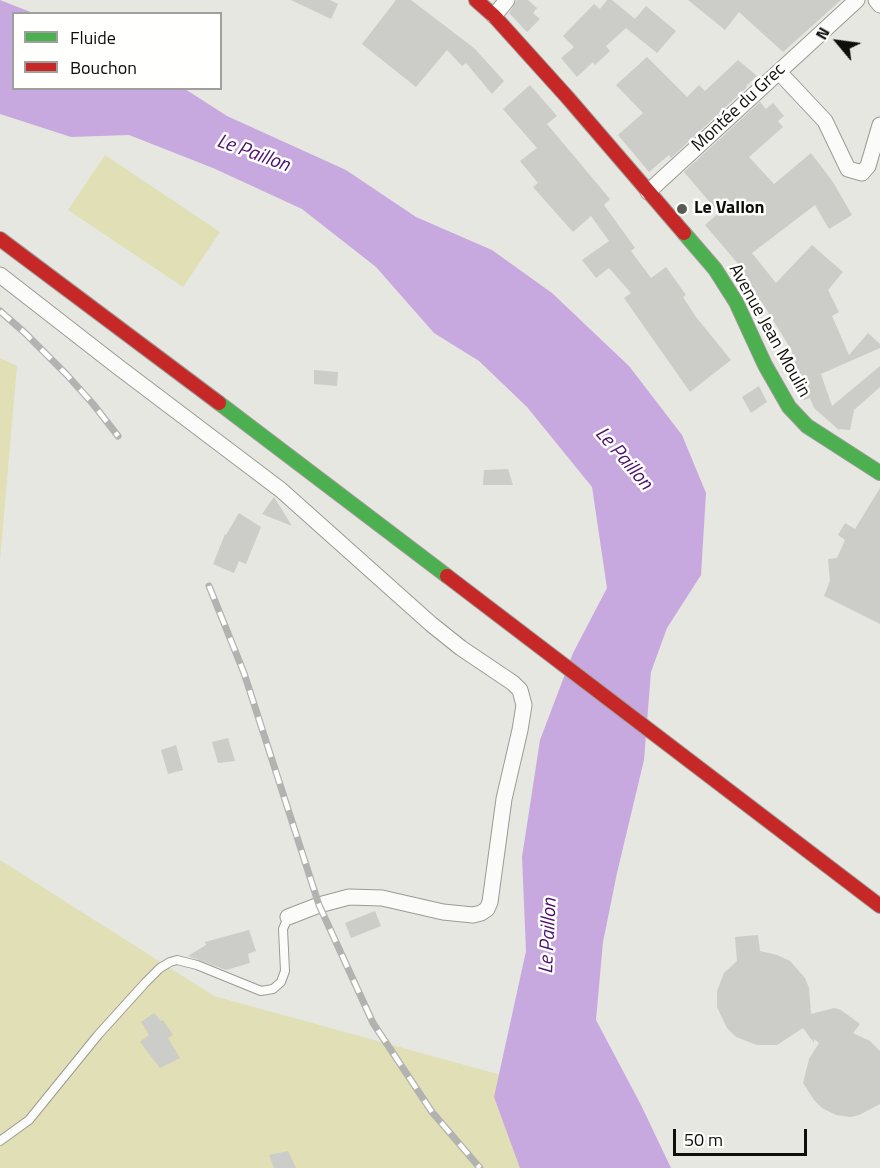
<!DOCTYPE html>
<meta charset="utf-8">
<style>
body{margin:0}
#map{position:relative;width:880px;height:1168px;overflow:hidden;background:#e7e7e1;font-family:"Titillium Web",sans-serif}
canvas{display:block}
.legend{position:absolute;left:12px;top:12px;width:210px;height:78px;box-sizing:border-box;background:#fffffe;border:2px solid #9f9f9d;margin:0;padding:8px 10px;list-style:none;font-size:18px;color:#0e0e0b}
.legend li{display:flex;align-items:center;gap:12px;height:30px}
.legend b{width:30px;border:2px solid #9f9f9d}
.north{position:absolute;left:808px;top:12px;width:60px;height:60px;-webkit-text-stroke:4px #fffffe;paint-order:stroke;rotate:299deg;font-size:16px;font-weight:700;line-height:24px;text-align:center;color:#0e0e0b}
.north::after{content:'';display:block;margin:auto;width:21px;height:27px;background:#0e0e0b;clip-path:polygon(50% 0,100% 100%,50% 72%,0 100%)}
.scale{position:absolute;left:673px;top:1129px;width:134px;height:27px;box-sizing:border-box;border:3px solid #0e0e0b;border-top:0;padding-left:8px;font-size:18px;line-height:21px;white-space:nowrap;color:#0e0e0b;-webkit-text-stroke:4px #fffffe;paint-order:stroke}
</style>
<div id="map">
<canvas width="880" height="1168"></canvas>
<ul class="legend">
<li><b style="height:8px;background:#4caf50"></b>Fluide</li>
<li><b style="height:8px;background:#c62828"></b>Bouchon</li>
</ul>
<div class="north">N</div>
<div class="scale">50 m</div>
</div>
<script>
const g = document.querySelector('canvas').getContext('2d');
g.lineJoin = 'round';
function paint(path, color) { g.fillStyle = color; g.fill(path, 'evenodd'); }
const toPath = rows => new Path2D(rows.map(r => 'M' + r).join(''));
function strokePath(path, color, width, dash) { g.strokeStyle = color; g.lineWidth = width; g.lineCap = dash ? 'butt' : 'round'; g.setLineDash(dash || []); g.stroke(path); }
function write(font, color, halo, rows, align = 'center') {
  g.font = font + ' "Titillium Web",sans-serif'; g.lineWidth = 5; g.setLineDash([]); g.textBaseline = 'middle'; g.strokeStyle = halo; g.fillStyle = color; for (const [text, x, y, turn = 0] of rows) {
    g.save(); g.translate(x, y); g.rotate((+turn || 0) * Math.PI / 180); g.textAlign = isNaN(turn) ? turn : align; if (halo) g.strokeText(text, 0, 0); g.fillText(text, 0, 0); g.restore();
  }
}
const green = toPath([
 [105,155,220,232,183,287,68,210],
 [0,358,17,366,0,560],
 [0,860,214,996,541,1086,542,1168,0,1168]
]);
const water = toPath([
 [0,0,33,13,14,14,14,88,185,89,227,116,346,170,416,217,492,250,552,293,629,366,682,435,706,493,701,575,667,628,651,672,644,760,617,873,603,942,596,1020,641,1105,671,1168,520,1168,494,1097,526,951,522,857,540,740,573,653,607,588,592,487,527,407,479,361,434,333,376,267,302,209,213,168,129,135,71,137,0,114]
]);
const building = toPath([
 [291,0,330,0,338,4,331,19],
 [396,0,411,0,474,48,504,81,492,94,466,63,462,66,447,50,416,87,362,44],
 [517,0,528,0,537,8,533,13,540,19,527,32,509,13],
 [607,0,612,0,635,19,646,6,676,31,657,53,626,28,606,46,610,51,595,65,593,62,577,77,561,58,574,47,563,36,594,4,600,9],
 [688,0,841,0,783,52,739,12,725,30],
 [647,57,687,97,699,85,705,91,738,60,757,76,746,86,747,87,671,158,669,155,649,172,618,135,643,113,616,85],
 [530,85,557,116,547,124,610,199,604,205,635,248,631,251,651,278,666,267,686,295,683,297,696,317,731,360,690,392,624,298,631,293,609,268,596,278,582,260,609,241,591,216,573,232,533,187,538,183,520,161,537,148,503,109],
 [760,102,766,109,773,103,784,116,778,121,783,127,749,157,774,184,811,153,833,182,852,215,829,229,815,205,752,253,776,283,812,245,843,272,828,290,839,312,832,316,849,355,868,333,880,344,880,348,821,374,832,406,880,366,880,387,854,410,850,430,839,429,840,431,814,408,810,398,804,400,791,349,763,304,740,276,745,272,705,225,719,213,684,172],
 [314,370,338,372,337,386,314,384],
 [759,386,767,402,751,413,742,397],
 [508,469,513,485,483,485,484,470],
 [880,488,880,624,824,596,830,581,828,559,837,558,845,540,838,535,845,523,855,529],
 [274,497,292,526,262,514],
 [239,513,261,527,246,564,239,561,234,573,213,564,225,534,226,535],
 [228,738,235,761,218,763,212,742],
 [176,745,183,770,168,774,161,750],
 [375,911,381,926,351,938,345,923],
 [249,930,256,951,248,954,250,963,226,970,188,956,206,945,205,942],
 [758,935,760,951,777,955,790,961,805,978,809,988,811,1014,834,1008,841,1010,860,1024,853,1033,870,1041,880,1051,880,1104,859,1115,851,1117,836,1115,822,1108,814,1100,803,1083,809,1059,819,1043,814,1039,814,1043,803,1028,777,1045,757,1045,736,1037,727,1028,717,1007,717,991,724,973,737,961,735,937],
 [154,1013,161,1021,163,1020,173,1035,168,1038,180,1058,160,1068,140,1042,149,1035,141,1022],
 [288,1151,296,1168,274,1168,269,1155]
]);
const lane = toPath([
 [0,1141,29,1120,98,1035,145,983,160,968,170,962,177,960,197,965,261,991,273,989,281,982,285,971,283,929,288,917]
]);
const street = toPath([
 [876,0,880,5],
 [494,16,507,0],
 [779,72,825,121,848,169,862,173,868,166,880,125],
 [648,192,857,0],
 [0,275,117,366,281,490,431,624,461,648,513,683,520,690,524,705,520,730,504,799,490,902,487,909,481,913,473,915,443,912,382,898,349,897,319,905,288,917]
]);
const fast = toPath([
 [684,233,715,269,736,302,765,365,789,407,807,426,880,473],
 [219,403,447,576]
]);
const jam = toPath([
 [476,0,494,16,568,98,684,233],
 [0,239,219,403],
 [447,576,880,906]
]);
const rail = toPath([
 [0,311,25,333,67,375,93,404,118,436],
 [209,586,244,673,319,905,373,1023,432,1112,480,1168]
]);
const markers = [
 [682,209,6,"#5a5a56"]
];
const streetNames = [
 ["Montée du Grec",739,108,-43],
 ["Avenue Jean Moulin",769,331,61]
];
const poiNames = [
 ["Le Vallon",694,209]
];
const waterNames = [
 ["Le Paillon",253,154,20],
 ["Le Paillon",623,459,49],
 ["Le Paillon",549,936,-87]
];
paint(green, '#e0dfb5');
paint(water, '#c8a9df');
paint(building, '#ccccc8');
strokePath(lane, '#9b9b96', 10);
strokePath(street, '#9b9b96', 17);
strokePath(fast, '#9b9b96', 16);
strokePath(jam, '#9b9b96', 16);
strokePath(lane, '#fbfbfa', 8);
strokePath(street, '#fbfbfa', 15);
strokePath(fast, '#4caf50', 14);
strokePath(jam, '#c62828', 14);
strokePath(rail, '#b2b2b1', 7);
strokePath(rail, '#fffffe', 4.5, [14]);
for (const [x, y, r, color] of markers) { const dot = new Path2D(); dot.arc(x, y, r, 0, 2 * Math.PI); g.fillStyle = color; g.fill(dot); strokePath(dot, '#fffffe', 2); }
write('18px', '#0e0e0b', '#fffffe', streetNames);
write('bold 18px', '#0e0e0b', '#fffffe', poiNames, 'left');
write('italic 20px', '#4d0e6f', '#fffffe', waterNames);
</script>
